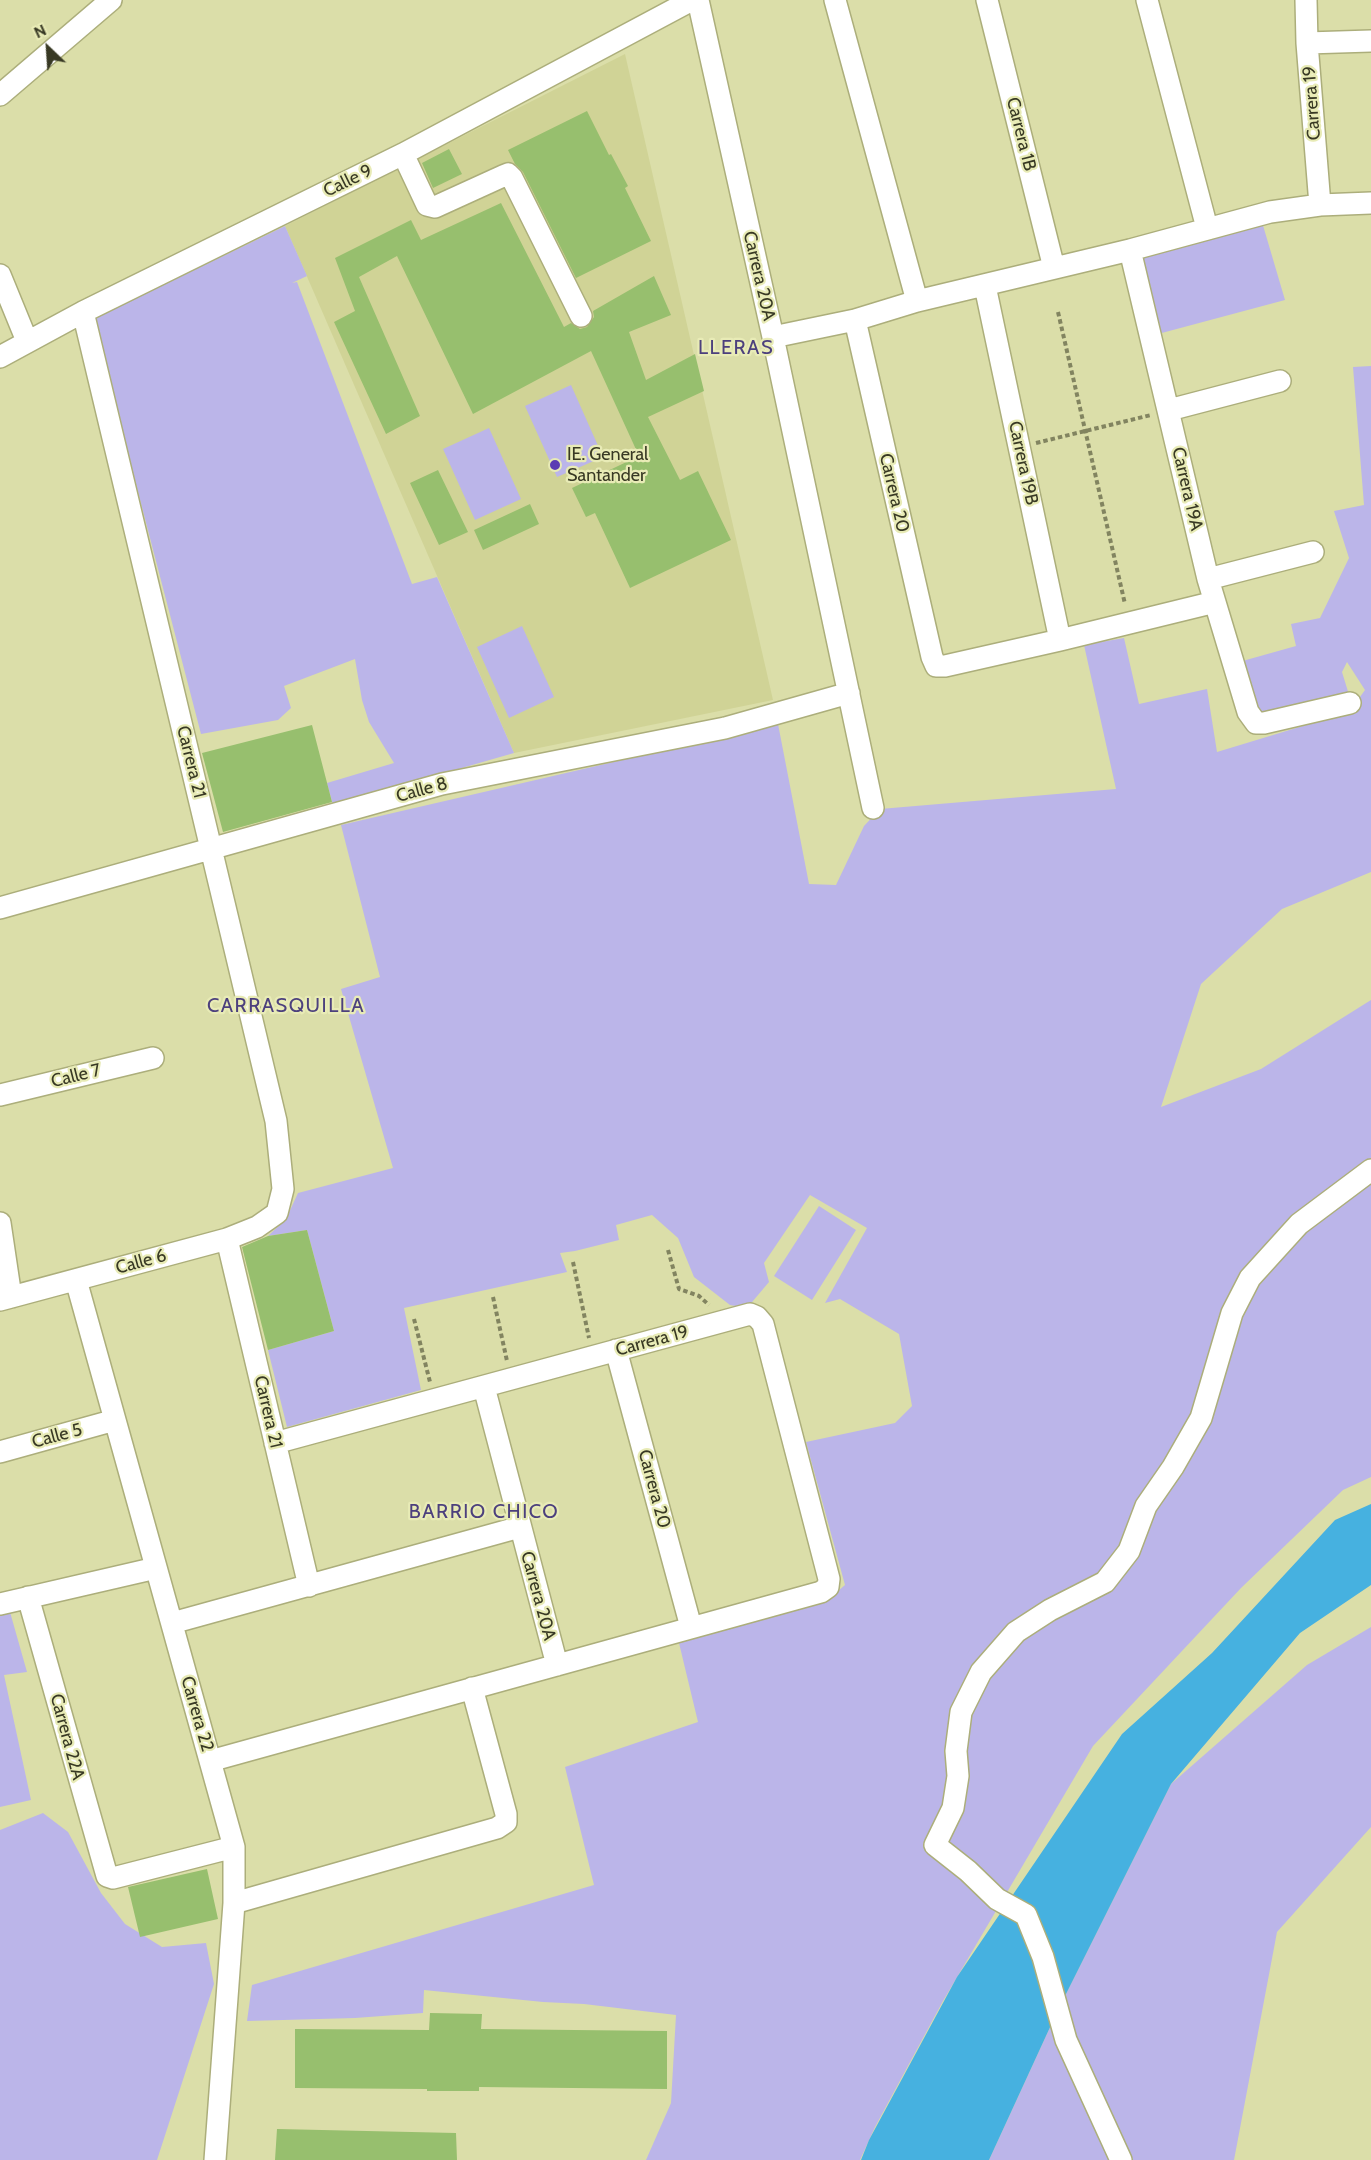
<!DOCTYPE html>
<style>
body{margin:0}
#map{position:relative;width:1371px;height:2160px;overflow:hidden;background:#dbdea9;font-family:Cabin,sans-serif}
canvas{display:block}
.north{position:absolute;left:18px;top:18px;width:60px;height:60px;-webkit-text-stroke:4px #e8ebb6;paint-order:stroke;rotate:335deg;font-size:16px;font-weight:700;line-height:24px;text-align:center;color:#383924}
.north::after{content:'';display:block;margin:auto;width:21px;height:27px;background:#383924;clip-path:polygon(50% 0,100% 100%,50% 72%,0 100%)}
</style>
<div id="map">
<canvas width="1371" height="2160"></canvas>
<div class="north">N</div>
</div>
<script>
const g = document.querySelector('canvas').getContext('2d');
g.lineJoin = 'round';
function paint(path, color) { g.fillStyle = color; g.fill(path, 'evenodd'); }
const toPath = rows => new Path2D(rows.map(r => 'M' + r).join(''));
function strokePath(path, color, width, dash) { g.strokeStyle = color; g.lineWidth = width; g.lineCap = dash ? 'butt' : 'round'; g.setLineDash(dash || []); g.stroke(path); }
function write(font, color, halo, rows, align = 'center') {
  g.font = font + ' Cabin,sans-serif'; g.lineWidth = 4.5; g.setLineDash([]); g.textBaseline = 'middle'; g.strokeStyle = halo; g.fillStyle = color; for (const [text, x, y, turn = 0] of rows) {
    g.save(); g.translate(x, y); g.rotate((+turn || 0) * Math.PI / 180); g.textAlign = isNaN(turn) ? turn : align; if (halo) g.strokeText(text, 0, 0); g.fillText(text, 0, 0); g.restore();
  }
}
const built = toPath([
 [625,54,773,700,514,753,285,226]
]);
const green = toPath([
 [1262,222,1285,300,1158,334,1140,256],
 [285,226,307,276,292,283,297,282,412,584,437,577,514,753,333,805,327,783,394,763,369,722,362,700,355,659,284,686,291,708,278,720,201,734,93,319],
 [1371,366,1371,872,1282,909,1201,984,1161,1107,1261,1069,1371,1000,1371,1477,1343,1490,1241,1588,1093,1746,943,2001,875,2127,860,2160,646,2160,671,2103,676,2015,584,2004,543,2002,424,1990,423,2013,355,2018,247,2021,252,1985,594,1885,565,1767,698,1722,679,1643,825,1602,845,1585,806,1442,895,1423,912,1406,899,1334,840,1299,825,1303,867,1228,810,1195,764,1263,769,1282,747,1308,730,1305,694,1277,678,1238,652,1215,616,1225,619,1240,575,1251,560,1253,567,1272,404,1308,421,1390,287,1427,268,1350,334,1331,307,1230,268,1236,286,1219,298,1193,393,1168,341,989,380,977,341,825,778,724,809,884,836,885,864,826,880,809,1116,789,1084,645,1124,638,1139,704,1207,689,1217,752,1349,712,1365,690,1347,662,1342,672,1350,698,1258,719,1239,662,1296,646,1291,624,1320,618,1349,558,1334,511,1364,505,1353,367],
 [571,385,603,457,557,477,525,406],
 [489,428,521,499,475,520,443,449],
 [522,626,554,697,509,718,477,647],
 [819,1206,856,1230,812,1300,774,1276],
 [10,1612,27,1672,4,1675,31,1800,0,1807,0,1614],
 [1371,1627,1371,1827,1277,1932,1234,2160,989,2160,1057,2012,1171,1784,1307,1665],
 [43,1813,68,1832,101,1893,125,1924,162,1947,206,1943,214,1984,157,2160,0,2160,0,1830]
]);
const water = toPath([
 [1371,1504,1371,1585,1300,1633,1171,1784,1057,2012,989,2160,861,2160,869,2140,957,1977,1122,1734,1212,1653,1335,1520]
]);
const building = toPath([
 [587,111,609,155,611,154,628,186,625,188,651,241,576,278,523,172,515,164,508,150],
 [449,149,462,174,433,188,422,163],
 [501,203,564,327,571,323,580,329,587,327,594,317,593,311,654,276,671,315,629,332,646,380,695,354,704,391,648,417,680,480,698,471,731,540,630,588,595,513,586,517,572,488,639,456,591,351,473,414,397,256,359,277,420,416,386,434,334,322,355,311,335,258,411,220,421,240],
 [438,470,468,532,439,545,410,483],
 [530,504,539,524,483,550,474,530],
 [312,725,332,802,223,832,202,753],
 [307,1230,334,1331,268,1350,242,1247,268,1236],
 [207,1869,218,1919,140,1937,128,1887],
 [430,2013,482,2014,481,2029,667,2031,667,2089,479,2087,479,2091,427,2091,427,2089,295,2088,295,2029,429,2030],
 [277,2129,456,2133,457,2160,275,2160]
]);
const path = toPath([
 [1058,312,1125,604],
 [1036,443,1151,415],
 [668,1250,679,1289,699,1296,709,1305],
 [573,1262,589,1338],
 [493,1297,507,1361],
 [414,1319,430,1382]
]);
const minor = toPath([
 [698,0,773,337,873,808],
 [835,0,917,301],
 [987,0,1054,268],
 [1147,0,1207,228],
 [1306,0,1307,43,1320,205],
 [1307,43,1371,41],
 [0,95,111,0],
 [403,154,427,205,435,207,503,176,508,174,512,178,581,316],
 [1130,250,1208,579,1248,712,1256,723,1264,723,1350,703],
 [0,275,27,341],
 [985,286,1060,640],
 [855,320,932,657,936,666,945,666,1060,640,1215,602],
 [773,337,855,320,917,301,1130,250,1270,212,1320,205,1371,203],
 [0,357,83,312,403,154,692,0],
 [1169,410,1280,381],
 [1208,579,1313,552],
 [0,908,442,784,725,728,849,693],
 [0,1095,153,1058],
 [0,1223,11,1297],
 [227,1239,309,1586],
 [76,1280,234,1847,234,1903,215,2160],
 [0,1300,227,1239,257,1227,277,1213,283,1189,276,1121,83,312],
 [616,1350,691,1627],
 [484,1387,557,1665],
 [0,1452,115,1420],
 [28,1597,107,1876,113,1878,234,1847],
 [0,1604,156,1568],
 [172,1623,520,1527],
 [210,1761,821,1592,828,1587,829,1579,763,1324,757,1317,750,1314,275,1443],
 [234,1903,497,1828,506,1822,506,1814,472,1688],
 [1121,2160,1066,2040,1043,1957,1026,1915,997,1899,968,1871,935,1845,953,1808,958,1776,956,1751,961,1712,981,1672,1016,1632,1050,1610,1105,1582,1129,1551,1146,1506,1173,1467,1201,1418,1232,1313,1250,1278,1299,1224,1371,1170]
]);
const markers = [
 [555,465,6,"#5c3bb3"]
];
const streetNames = [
 ["Carrera 19",1312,103,-94],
 ["Carrera 1B",1021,134,76],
 ["Calle 9",348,181,-26],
 ["Carrera 20A",759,276,77],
 ["Carrera 19B",1023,463,78],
 ["Carrera 19A",1187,489,77],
 ["Carrera 20",894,493,77],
 ["Carrera 21",191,762,76],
 ["Calle 8",422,790,-15],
 ["Calle 7",76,1076,-14],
 ["Calle 6",141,1262,-15],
 ["Carrera 19",652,1341,-15],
 ["Carrera 21",268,1412,77],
 ["Calle 5",57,1436,-15],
 ["Carrera 20",654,1489,75],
 ["Carrera 20A",538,1596,75],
 ["Carrera 22",197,1714,74],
 ["Carrera 22A",67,1737,75]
];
const poiNames = [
 ["IE. General",567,455],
 ["Santander",567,476]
];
const neighbourhoodNames = [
 ["LLERAS",736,348],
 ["CARRASQUILLA",286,1006],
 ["BARRIO CHICO",484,1512]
];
paint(built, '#d0d396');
paint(green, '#bbb5e9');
paint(water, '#46b1e0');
paint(building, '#97bf6e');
strokePath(minor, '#acae7b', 24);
strokePath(path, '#828460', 4, [4.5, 3]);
strokePath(minor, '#fff', 21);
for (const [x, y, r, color] of markers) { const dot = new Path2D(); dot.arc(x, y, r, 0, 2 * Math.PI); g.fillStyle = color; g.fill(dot); strokePath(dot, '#e8ebb6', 2); }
write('18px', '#383924', '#e8ebb6', streetNames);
write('18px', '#383924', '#e8ebb6', poiNames, 'left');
g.letterSpacing = '1.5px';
write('20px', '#4c407d', '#e8ebb6', neighbourhoodNames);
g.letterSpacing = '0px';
</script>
